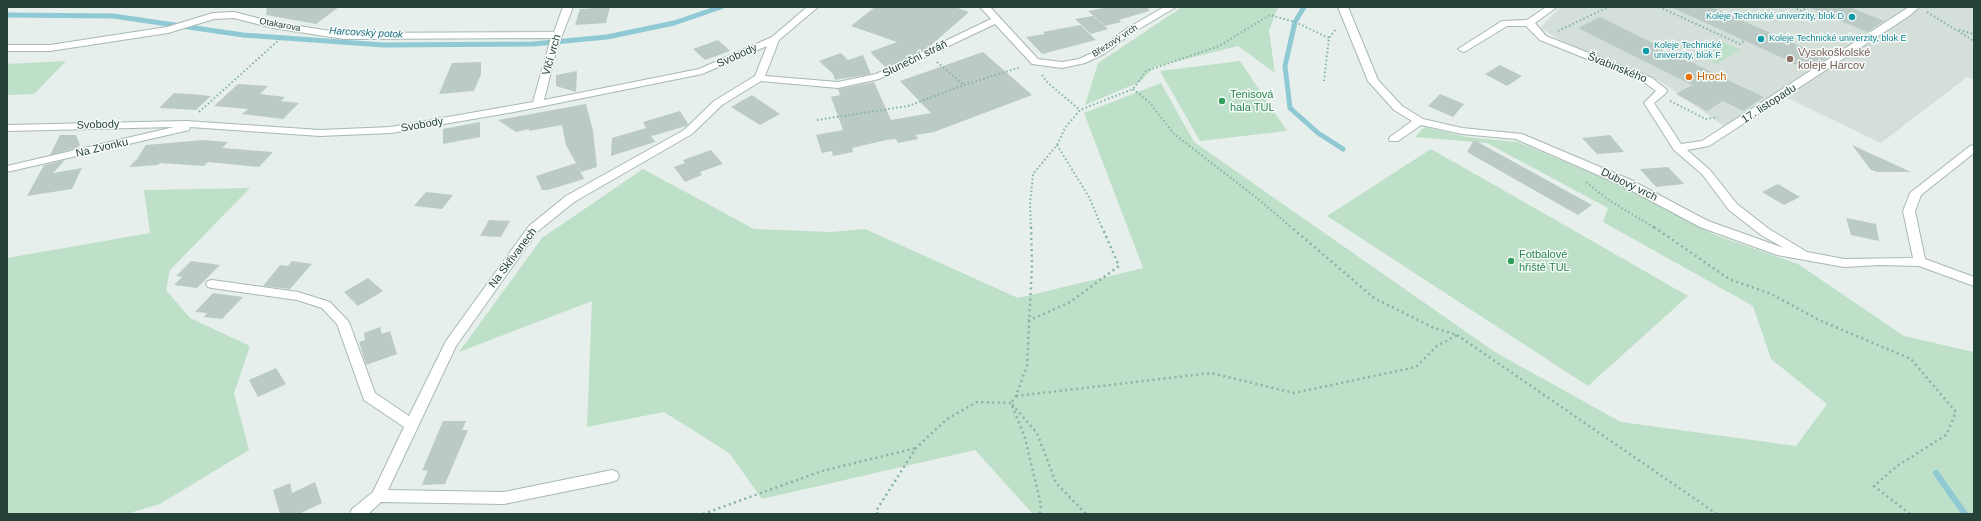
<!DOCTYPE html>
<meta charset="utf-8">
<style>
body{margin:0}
#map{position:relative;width:1981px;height:521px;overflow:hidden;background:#e6efeb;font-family:Arial,sans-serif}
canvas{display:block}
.frame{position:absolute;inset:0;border:8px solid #24423a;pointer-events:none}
</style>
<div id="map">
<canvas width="1981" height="521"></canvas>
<div class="frame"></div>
</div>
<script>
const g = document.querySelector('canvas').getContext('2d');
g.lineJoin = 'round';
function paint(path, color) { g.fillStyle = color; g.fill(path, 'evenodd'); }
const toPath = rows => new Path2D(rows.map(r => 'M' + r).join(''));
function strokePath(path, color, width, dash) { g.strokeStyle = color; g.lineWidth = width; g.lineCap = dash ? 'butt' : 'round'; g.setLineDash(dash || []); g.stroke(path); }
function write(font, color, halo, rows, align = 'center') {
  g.font = font + ' Arial,sans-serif'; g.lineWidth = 3; g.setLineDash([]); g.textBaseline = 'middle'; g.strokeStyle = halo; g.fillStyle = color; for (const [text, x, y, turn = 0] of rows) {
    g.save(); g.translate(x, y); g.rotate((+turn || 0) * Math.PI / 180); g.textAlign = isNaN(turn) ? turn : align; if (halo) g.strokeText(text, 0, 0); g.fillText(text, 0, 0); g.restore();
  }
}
const built = toPath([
 [1560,7,1974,7,1974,80,1967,77,1881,143,1781,95,1731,131,1660,81,1562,41,1540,28]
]);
const green = toPath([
 [1182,7,1278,7,1269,31,1275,73,1238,46,1154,67,1140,82,1085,105,1098,63],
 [1718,40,1740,50,1717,64,1694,54],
 [66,61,34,94,7,95,7,64],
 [1240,61,1287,131,1200,141,1160,71],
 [1161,83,1194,142,1495,352,1621,422,1796,446,1827,404,1771,359,1753,306,1603,222,1608,208,1487,143,1415,137,1424,127,1467,137,1518,142,1624,187,1715,235,1798,264,1904,336,1974,352,1974,514,1033,514,975,450,762,499,729,453,664,412,587,427,592,301,459,352,542,238,643,169,754,229,831,232,865,229,1018,298,1143,268,1084,113],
 [1431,149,1566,226,1688,296,1588,386,1327,216],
 [250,188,170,270,166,290,190,318,250,346,234,393,249,450,160,504,126,514,7,514,7,258,150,233,144,190]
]);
const streamFar1 = toPath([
 [1304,7,1295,22,1285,66,1290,108,1318,133,1343,149],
 [7,15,113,16,243,35,383,45,533,44,607,37,674,23,721,7]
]);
const stream = toPath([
 [1936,473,1965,514]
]);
const building = toPath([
 [267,7,339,7,316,24,266,15],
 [610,7,606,23,575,25,580,9],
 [875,7,955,7,969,12,929,47,886,68,870,52,897,42,851,26],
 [1109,7,1148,7,1149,11,1119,20,1121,22,1105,26,1088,11],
 [1671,7,1712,7,1827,58,1809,70],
 [1808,7,1850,7,1884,21,1867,32],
 [1093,16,1108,29,1091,34,1075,19],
 [1600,17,1736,84,1764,97,1743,111,1723,101,1707,111,1676,94,1692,85,1578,28],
 [1080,25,1096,40,1042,54,1026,37,1045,34,1043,32],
 [718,40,730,51,705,60,693,49],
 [983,52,1032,95,934,132,916,135,918,139,898,143,896,139,886,140,852,148,853,152,833,156,832,151,822,153,816,135,843,130,831,97,840,95,838,89,874,82,891,120,931,113,900,81],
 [841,53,848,60,863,55,871,74,835,80,833,74,819,61],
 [481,62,481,74,474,91,439,94,452,63],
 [1500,65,1522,76,1507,86,1485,74],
 [577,71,576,92,556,86,556,75],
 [238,84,268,86,260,94,285,97,281,101,299,103,283,119,242,114,248,109,214,106],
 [174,93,192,94,211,96,196,110,159,108],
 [1440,94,1464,104,1453,117,1428,106],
 [752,95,780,114,760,125,731,107],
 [586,104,593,131,597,167,581,172,566,145,562,125,529,131,529,129,516,132,498,120],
 [680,111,688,124,686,126,652,136,650,134,655,142,611,156,612,138,646,128,643,122],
 [480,122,480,137,443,144,443,129],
 [60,135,76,135,80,145,77,148,50,155],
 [1610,135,1624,152,1597,154,1582,138],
 [202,140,228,142,222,148,273,152,259,167,208,162,204,166,160,163,158,165,129,167,137,159,146,145],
 [1474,140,1592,205,1578,215,1467,152],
 [1852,145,1911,172,1877,172,1871,170],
 [711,150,723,164,700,172,702,175,685,182,674,167,685,163,683,160],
 [65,160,53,173,82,168,72,189,27,196,44,165],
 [576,163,584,179,548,190,542,190,536,176],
 [1668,167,1684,184,1656,187,1640,169],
 [1778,184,1800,197,1784,205,1762,192],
 [426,192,453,195,442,209,414,206],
 [1846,218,1876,224,1879,241,1851,235],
 [489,220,510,221,501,237,480,236],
 [191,261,220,265,197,288,174,285,182,277,176,276],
 [292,261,312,264,290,289,263,286,280,265,288,266],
 [368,278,383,291,358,306,344,292],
 [213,293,243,297,222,319,204,317,207,313,195,312],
 [380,327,382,334,390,331,397,354,366,365,359,342,365,340,364,333],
 [276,368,286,384,258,397,249,380],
 [443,421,466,421,462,430,468,430,445,484,422,485,428,470,422,471],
 [315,482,322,503,299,514,280,514,273,490,290,483,292,493]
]);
const pathFar1 = toPath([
 [1659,7,1740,44,1744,41],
 [1793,7,1802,11,1808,7],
 [1927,12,1974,41],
 [1959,30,1974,34],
 [1558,31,1608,7],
 [937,62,964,85],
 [1042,75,1048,83,1080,110],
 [1324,81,1329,38,1336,29],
 [1133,89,1150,103,1174,134,1258,199,1292,228],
 [1670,101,1706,119,1718,117],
 [199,112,280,39],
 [817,120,908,106,964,85,1021,67],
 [1057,145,1089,197,1102,228],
 [1586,182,1607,199,1655,228],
 [1031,228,1030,204,1033,174,1057,145,1065,128,1080,110,1133,89,1146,71,1219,46,1270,15,1295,22,1329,38]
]);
const path = toPath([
 [1031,227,1032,265,1027,366,1016,396,1011,403,1037,433,1056,483,1086,514],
 [1654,227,1729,279,1771,294,1819,320,1911,359,1956,412,1946,435,1897,466,1874,486,1910,514],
 [1028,321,1070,302,1119,266,1102,227],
 [1457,335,1717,514],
 [1016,396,1211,373,1294,393,1416,367,1437,346,1457,335,1434,328,1374,298,1291,227],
 [703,514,822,471,916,448],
 [878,514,876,511,916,448,947,419,977,402,1011,403,1025,438,1041,505,1040,514]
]);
const minor = toPath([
 [563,7,573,7,556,51,544,100,699,69,772,37,807,7,818,7,779,40,765,76,838,82,876,74,991,19,980,7,990,7,1038,59,1062,62,1079,59,1098,50,1126,29,1164,7,1176,7,1132,33,1104,54,1085,63,1062,68,1032,64,995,24,879,79,838,88,761,81,722,105,692,134,574,202,537,232,456,346,388,490,504,492,612,470,617,472,619,476,617,480,612,482,504,504,381,502,368,514,350,514,352,509,373,492,404,427,364,400,337,324,322,308,297,300,212,288,208,287,206,284,208,281,212,280,298,292,330,302,349,322,375,393,409,416,446,341,529,226,566,196,684,130,714,101,755,76,767,46,702,74,514,112,391,133,320,136,190,127,189,130,185,131,7,172,7,166,174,127,7,131,7,125,186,121,320,130,391,127,533,102,551,38,344,39,273,28,234,18,214,19,168,33,50,51,7,51,7,45,50,45,167,27,213,13,234,12,273,22,344,33,554,32,563,7],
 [1338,7,1348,7,1378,80,1402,106,1423,119,1462,128,1522,134,1631,180,1708,221,1784,248,1761,235,1729,210,1702,174,1674,150,1644,103,1656,91,1644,82,1540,40,1526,26,1507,26,1466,51,1463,52,1458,49,1502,21,1527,20,1546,7,1557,7,1535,23,1546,36,1652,78,1666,89,1667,91,1666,93,1654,103,1681,144,1702,141,1909,7,1919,7,1909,16,1709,146,1687,150,1710,170,1737,204,1769,229,1807,252,1844,259,1913,258,1903,211,1910,193,1970,146,1974,145,1974,153,1921,195,1915,211,1925,259,1974,277,1974,286,1919,266,1880,265,1844,267,1777,255,1700,227,1623,186,1516,139,1462,134,1421,125,1398,141,1390,141,1389,139,1390,137,1412,121,1394,110,1368,81,1338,7]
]);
const markers = [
 [1852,17,4,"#0f9aa8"],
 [1761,39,4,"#0f9aa8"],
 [1646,51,4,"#0f9aa8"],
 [1790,59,4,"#8d6e63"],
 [1689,77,4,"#e8710a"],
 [1222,101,4,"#2e9e5b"],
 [1511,261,4,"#2e9e5b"]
];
const farCulturenames = [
 ["Koleje Technické univerzity, blok D",1844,17,"right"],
 ["Koleje Technické univerzity, blok E",1769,39],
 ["Koleje Technické",1654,46],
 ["univerzity, blok F",1654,56]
];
const farStreetnames = [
 ["Otakarova",280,25,10],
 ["Březový vrch",1115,41,-33]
];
const farWaternames = [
 ["Harcovský potok",366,33,3]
];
const educationNames = [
 ["Vysokoškolské",1798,53],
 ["koleje Harcov",1798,66]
];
const streetNames = [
 ["Vlčí vrch",552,55,-74],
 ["Svobody",737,56,-24],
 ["Sluneční stráň",915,59,-26],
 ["Švabinského",1617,68,22],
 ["17. listopadu",1769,104,-33],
 ["Svobody",98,125,-2],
 ["Svobody",422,125,-10],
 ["Na Zvonku",102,148,-13],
 ["Dubový vrch",1629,185,26],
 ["Na Skřivanech",513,258,-53]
];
const foodNames = [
 ["Hroch",1697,77]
];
const leisureNames = [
 ["Tenisová",1230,95],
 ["hala TUL",1230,108],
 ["Fotbalové",1519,255],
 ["hřiště TUL",1519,268]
];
paint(built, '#d4dfda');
paint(green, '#bfe0c8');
strokePath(streamFar1, '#8ec9d4', 5);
strokePath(stream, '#8ec9d4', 6);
paint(building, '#bbcac4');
strokePath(minor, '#a8b8b2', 2);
strokePath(pathFar1, '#86b3a5', 2, [1.5, 2.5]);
strokePath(path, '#86b3a5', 2.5, [2, 3.5]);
paint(minor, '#fff');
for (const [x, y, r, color] of markers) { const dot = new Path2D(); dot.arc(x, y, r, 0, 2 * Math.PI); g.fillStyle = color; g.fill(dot); strokePath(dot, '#f7fbf9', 1.5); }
write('9px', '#0d838f', '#f7fbf9', farCulturenames, 'left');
write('9px', '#24423a', '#f7fbf9', farStreetnames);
write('italic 10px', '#1c6f80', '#f7fbf9', farWaternames);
write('11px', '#785e54', '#f7fbf9', educationNames, 'left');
write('11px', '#24423a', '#f7fbf9', streetNames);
write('11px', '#c56008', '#f7fbf9', foodNames, 'left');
write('11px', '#27864d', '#f7fbf9', leisureNames, 'left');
</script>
